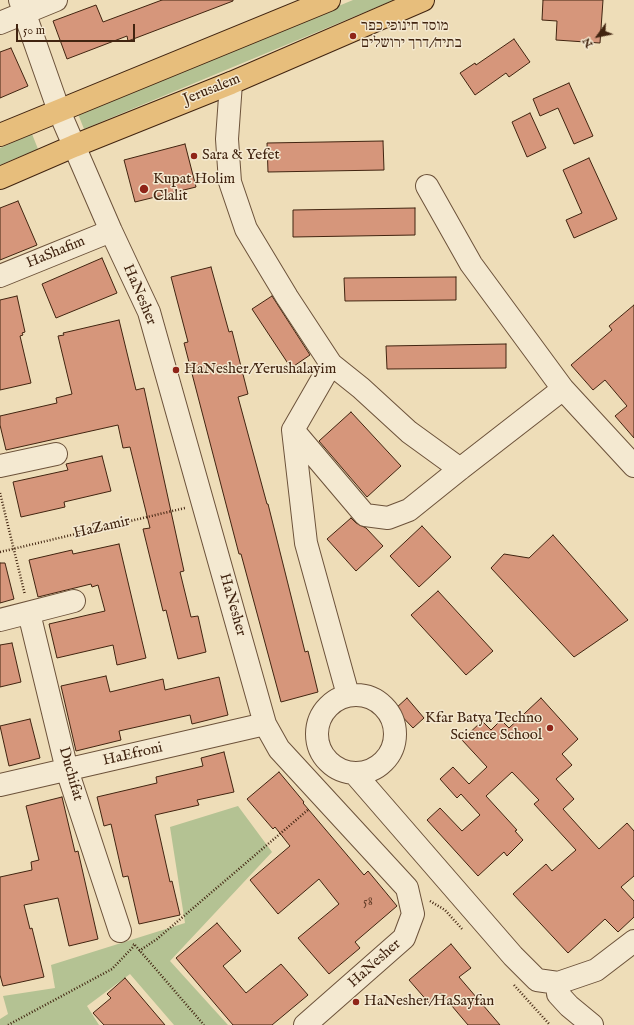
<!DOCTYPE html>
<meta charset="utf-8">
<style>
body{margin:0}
#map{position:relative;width:634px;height:1025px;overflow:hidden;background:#eeddb8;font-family:"IM FELL English",serif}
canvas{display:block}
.north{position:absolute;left:578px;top:16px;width:40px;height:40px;-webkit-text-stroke:3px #f4e9d1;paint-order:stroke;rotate:237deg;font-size:11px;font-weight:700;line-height:16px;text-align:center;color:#412410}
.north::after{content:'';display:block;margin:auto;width:14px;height:18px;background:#412410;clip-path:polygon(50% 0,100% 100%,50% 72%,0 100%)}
.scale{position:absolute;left:16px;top:24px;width:119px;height:18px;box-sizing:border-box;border:2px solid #412410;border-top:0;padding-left:5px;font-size:12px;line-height:14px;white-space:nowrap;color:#412410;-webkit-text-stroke:3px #f4e9d1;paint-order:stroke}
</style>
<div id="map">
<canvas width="634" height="1025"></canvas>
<div class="north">N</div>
<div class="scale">50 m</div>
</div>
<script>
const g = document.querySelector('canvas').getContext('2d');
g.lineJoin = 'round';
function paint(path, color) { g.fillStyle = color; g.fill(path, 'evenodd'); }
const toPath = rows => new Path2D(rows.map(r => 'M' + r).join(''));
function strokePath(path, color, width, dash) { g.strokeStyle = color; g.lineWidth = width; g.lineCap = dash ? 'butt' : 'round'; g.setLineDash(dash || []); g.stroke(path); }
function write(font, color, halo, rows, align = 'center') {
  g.font = font + ' "IM FELL English","Frank Ruhl Libre",serif'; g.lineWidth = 3; g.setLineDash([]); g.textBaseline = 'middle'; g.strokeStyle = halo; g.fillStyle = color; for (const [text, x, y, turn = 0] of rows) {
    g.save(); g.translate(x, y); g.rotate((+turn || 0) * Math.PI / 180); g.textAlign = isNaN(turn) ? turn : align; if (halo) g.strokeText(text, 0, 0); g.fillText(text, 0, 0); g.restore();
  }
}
const green = toPath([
 [353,0,394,0,84,129,78,114],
 [32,134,38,149,0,165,0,148],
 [238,806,272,852,170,961,228,1025,174,1025,130,974,87,1006,99,1025,0,1025,0,1019,8,1014,3,996,55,988,51,965,185,923,170,827]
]);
const building = toPath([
 [162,0,233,0,233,1,128,41,127,36,67,59,53,21,96,5,103,22,162,0],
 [543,0,603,0,600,43,556,40,557,21,542,20,543,0],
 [514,39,530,62,509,77,506,73,475,95,460,73,475,63,476,65,514,39],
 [11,48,28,86,0,98,0,52,11,48],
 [569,83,593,136,574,144,558,108,540,116,533,99,569,83],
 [530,113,546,148,527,157,512,122,530,113],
 [383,141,384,170,268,172,267,143,383,141],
 [185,144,196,187,135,202,124,160,185,144],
 [589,158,617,219,574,238,566,220,582,213,563,170,589,158],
 [18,201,37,245,0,260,0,208,18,201],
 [415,208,415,235,293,237,293,210,415,208],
 [102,258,117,293,56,318,42,284,102,258],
 [211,267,229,332,232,331,248,394,238,397,267,504,268,504,305,652,308,651,318,692,281,702,241,554,239,554,184,343,188,342,171,277,211,267],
 [456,277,456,300,345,301,344,278,456,277],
 [17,296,25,332,22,333,23,335,20,336,31,383,0,390,0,300,17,296],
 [272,296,310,355,291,368,252,309,272,296],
 [634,305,634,438,615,416,627,406,605,380,593,390,571,365,612,330,609,326,634,305],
 [119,320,136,390,144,388,184,571,180,572,191,617,198,616,206,652,178,659,166,610,163,611,143,529,150,528,130,447,123,448,118,425,6,450,0,425,0,416,57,403,56,398,72,394,58,336,64,335,63,333,119,320],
 [506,344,506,368,387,369,386,346,506,344],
 [351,412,401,466,367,497,319,441,351,412],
 [102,456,111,491,64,502,65,507,21,517,13,482,68,470,66,464,102,456],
 [351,518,356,523,366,528,383,546,356,571,327,539,351,518],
 [422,526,451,557,419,587,390,556,422,526],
 [553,535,628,620,574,657,491,568,504,554,529,558,553,535],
 [119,544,146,658,117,665,113,645,57,658,49,624,105,611,98,585,92,587,91,584,38,597,29,560,72,550,73,554,119,544],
 [0,563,5,563,14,599,0,603,0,563],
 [438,591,493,651,466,675,411,615,438,591],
 [12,643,21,682,0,687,0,645,12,643],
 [106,676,110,692,163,679,165,690,219,677,228,715,192,724,190,715,119,731,121,740,76,751,61,686,106,676],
 [407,698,424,718,413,728,395,709,407,698],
 [541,698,578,739,562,754,572,765,556,779,574,799,563,809,599,849,627,823,634,831,634,876,621,887,634,901,634,917,618,932,605,919,568,953,513,894,546,864,552,871,576,850,534,804,539,800,512,772,486,796,517,830,515,831,523,840,507,856,504,852,478,876,427,820,440,808,462,831,480,815,461,794,457,798,440,779,453,767,469,784,487,767,462,740,482,721,491,730,501,720,509,728,541,698],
 [30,719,40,758,9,766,0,726,30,719],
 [224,752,234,792,197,800,199,805,155,815,170,882,172,881,180,915,139,924,128,876,123,877,111,824,104,826,97,797,157,783,156,777,203,766,201,758,224,752],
 [279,772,304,802,303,803,364,875,368,871,397,906,355,942,360,948,329,974,298,938,339,904,319,879,278,914,250,880,290,846,275,827,273,829,247,799,279,772],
 [62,797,75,852,78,851,98,939,69,946,58,898,24,905,30,929,32,928,44,977,3,986,0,975,0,877,32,870,31,862,39,860,26,806,62,797],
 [217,923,241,951,223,966,246,993,281,964,308,995,272,1025,233,1025,176,958,217,923],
 [451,944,471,968,459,977,500,1025,468,1025,441,993,429,1003,409,980,451,944],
 [125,978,165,1025,104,1025,93,1013,111,998,107,994,125,978]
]);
const path = toPath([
 [0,493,25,595],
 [0,552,185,508],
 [430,901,445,910,463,930],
 [135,945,204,1025],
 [139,951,157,939,309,809],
 [514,985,550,1025],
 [8,1025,112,969,135,945,133,944]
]);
const minor = toPath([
 [20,0,59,111,111,231,149,312,265,724,279,749,407,888,413,914,404,938,305,1025],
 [0,23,56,0],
 [231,83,227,139,230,182,246,229,287,297,331,364,293,430,306,543,348,695],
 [427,186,471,264,563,389,634,466],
 [0,276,111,231],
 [331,364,361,388,409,432,460,469],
 [293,430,365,515,388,518,409,510,460,469,563,389],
 [0,466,56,454],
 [29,613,67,770,120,931],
 [0,620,74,601],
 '317 734a39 39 0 1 1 78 0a39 39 0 1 1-78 0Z',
 [355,774,513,956,537,980,558,983,596,970,634,941],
 [0,785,265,724],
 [558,983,558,994,569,1006,592,1025]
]);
const major = toPath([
 [0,135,329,0],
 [0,178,74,146,231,83,423,0]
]);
const markers = [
 [353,36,4,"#8f2418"],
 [194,156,4,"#8f2418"],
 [144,189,5,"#8f2418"],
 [176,370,4,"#8f2418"],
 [550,728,4,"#8f2418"],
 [356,1002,4,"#8f2418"]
];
const numberNames = [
 ["58",368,902]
];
const poiNames = [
 ["מוסד חינוכי כפר",361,27],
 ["בתיה/דרך ירושלים",361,44],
 ["Sara & Yefet",202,156],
 ["Kupat Holim",153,180],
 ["Clalit",153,197],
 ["HaNesher/Yerushalayim",184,370],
 ["Kfar Batya Techno",542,719,"right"],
 ["Science School",542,736,"right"],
 ["HaNesher/HaSayfan",364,1002]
];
const streetNames = [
 ["Jerusalem",212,90,-22],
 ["HaShafim",56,253,-22],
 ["HaNesher",139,295,67],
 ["HaZamir",102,528,-13],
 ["HaNesher",232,605,74],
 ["HaEfroni",133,755,-13],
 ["Duchifat",70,774,74],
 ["HaNesher",375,964,-42]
];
paint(green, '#b4c293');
paint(building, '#d6967b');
strokePath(building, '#412410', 1);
strokePath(minor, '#6c523a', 24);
strokePath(major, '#412410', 24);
strokePath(path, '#412410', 2.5, [1, 2]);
strokePath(minor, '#f4e9d1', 22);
strokePath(major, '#e7be7c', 22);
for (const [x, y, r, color] of markers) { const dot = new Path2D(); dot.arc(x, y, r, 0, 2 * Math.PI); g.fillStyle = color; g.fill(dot); strokePath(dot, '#f4e9d1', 1.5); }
write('13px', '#66402b', null, numberNames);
write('15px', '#412410', '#f4e9d1', poiNames, 'left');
write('15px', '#412410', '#f4e9d1', streetNames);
</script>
